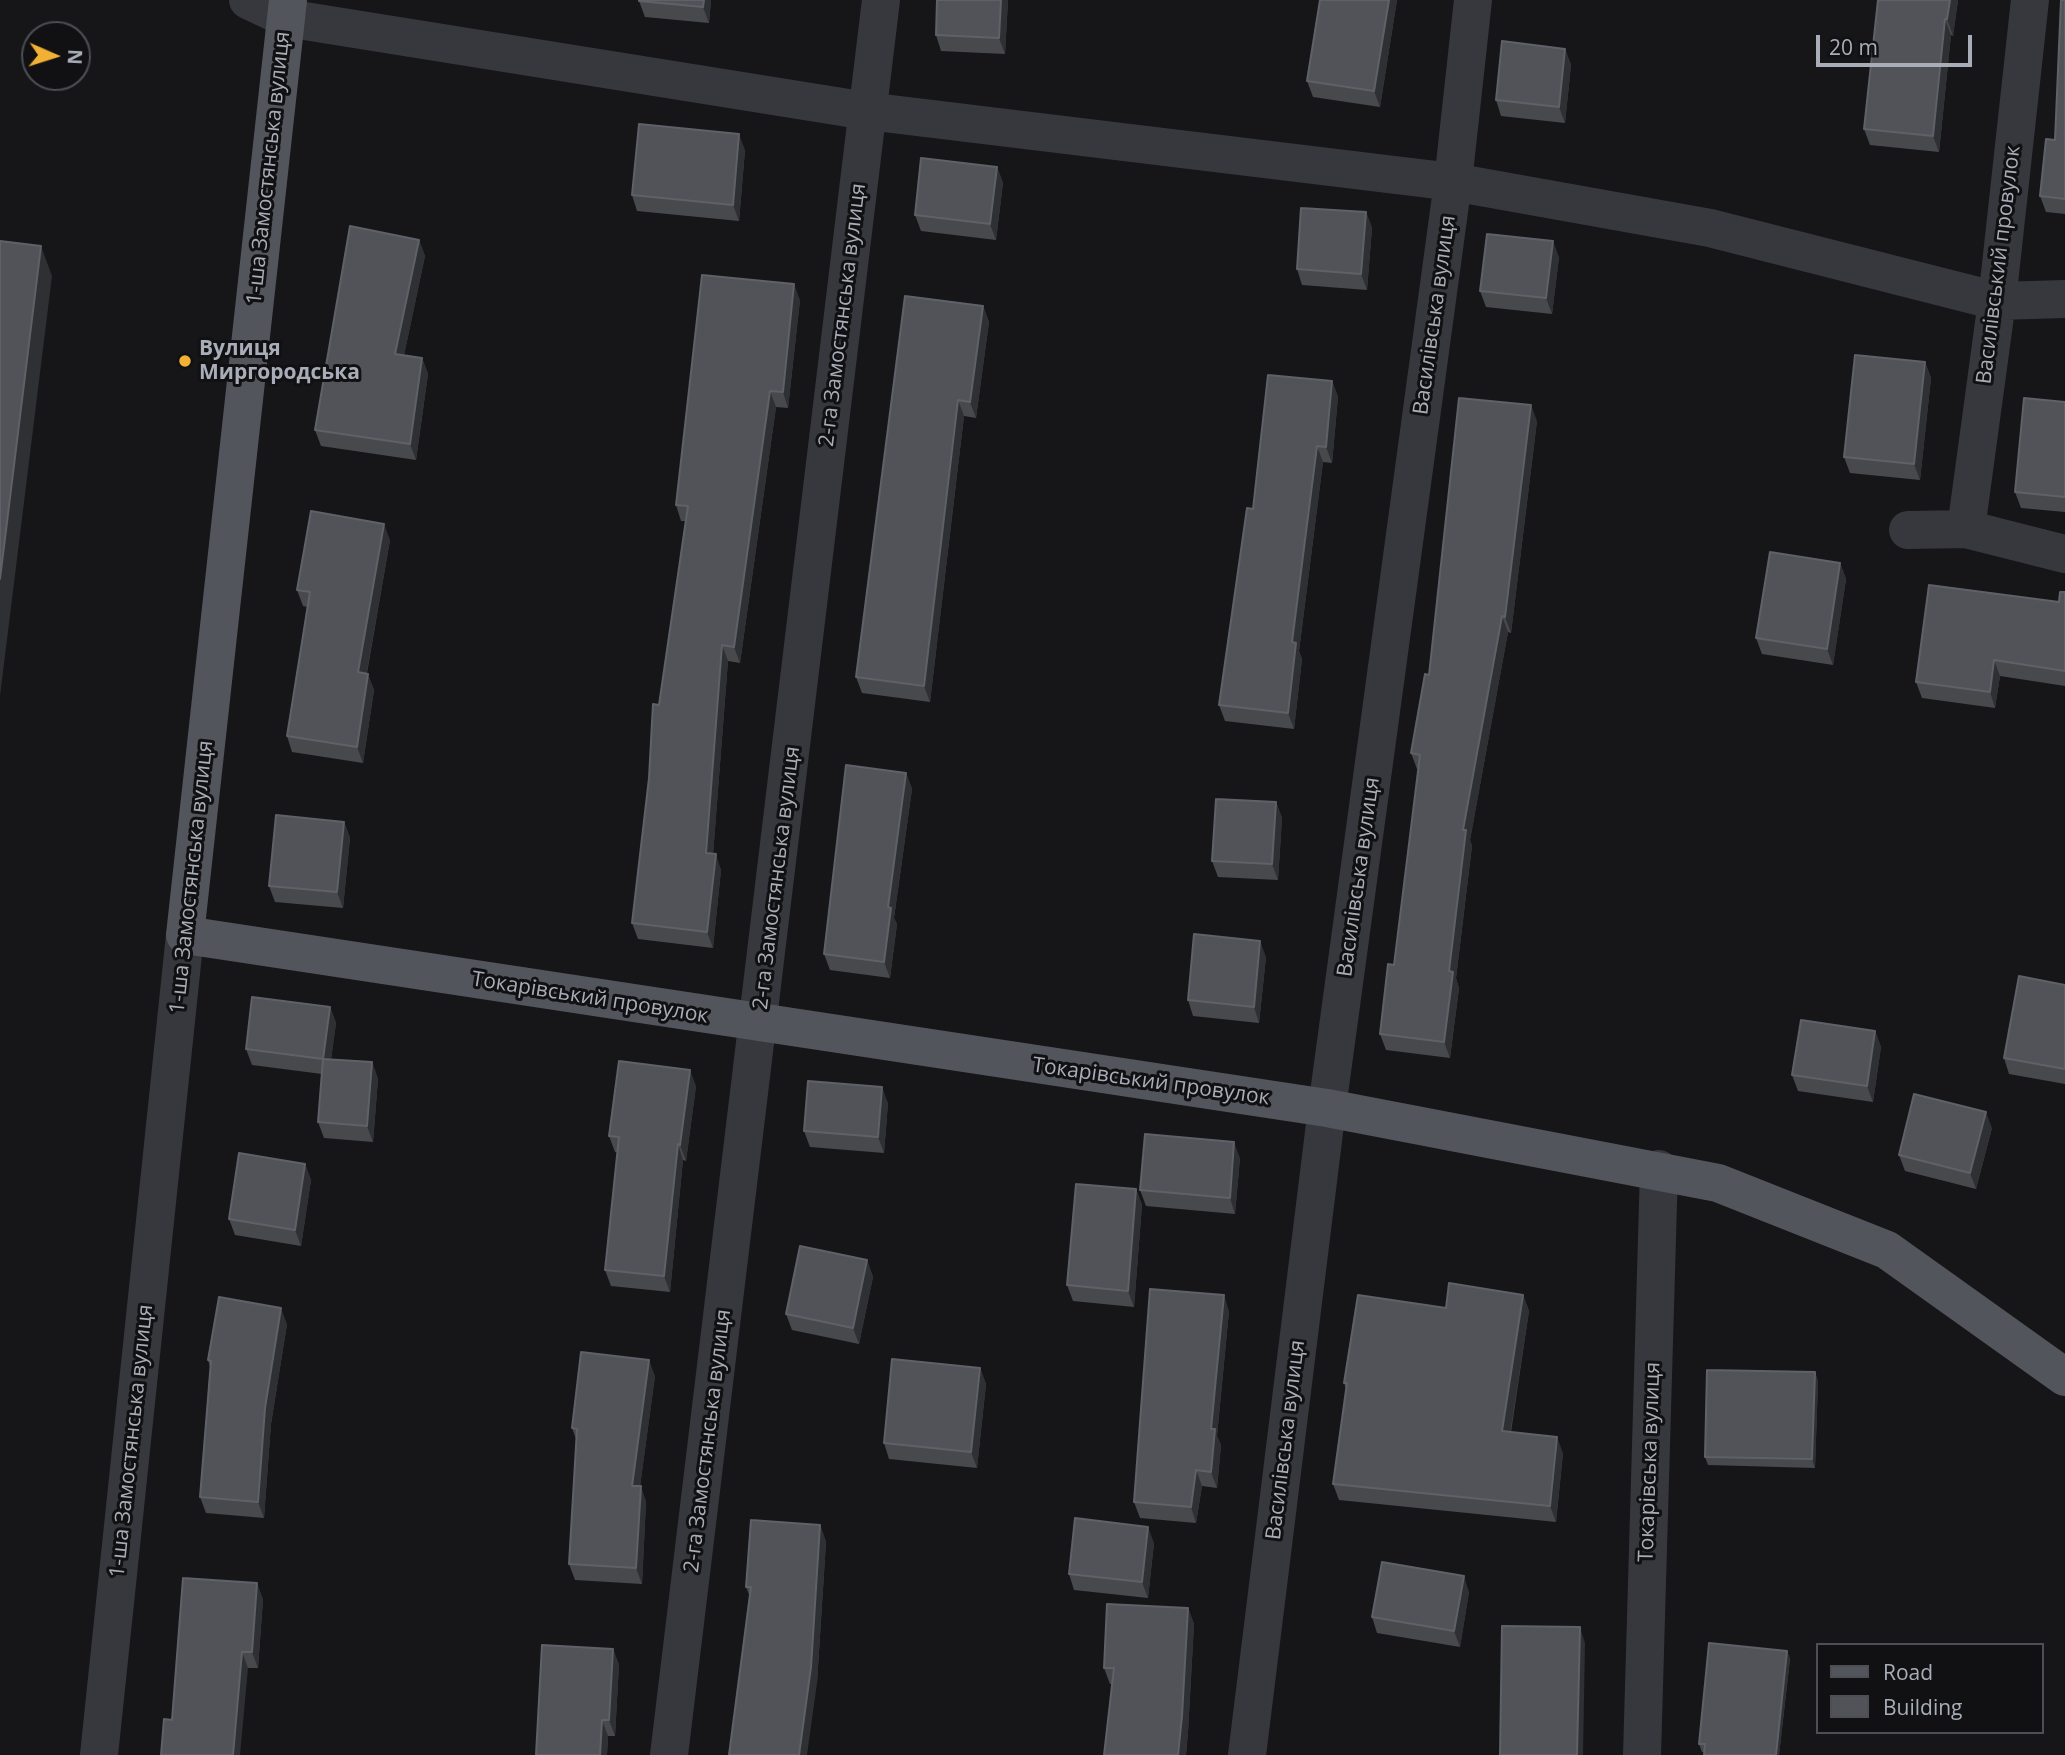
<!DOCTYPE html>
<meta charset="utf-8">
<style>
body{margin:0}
#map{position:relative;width:2065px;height:1755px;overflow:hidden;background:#161618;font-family:"Open Sans",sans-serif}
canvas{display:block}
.legend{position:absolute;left:1816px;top:1643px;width:228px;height:91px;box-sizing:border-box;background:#111113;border:2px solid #4d4f55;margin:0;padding:9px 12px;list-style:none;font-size:21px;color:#a8adb8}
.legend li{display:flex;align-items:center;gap:14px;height:35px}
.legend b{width:35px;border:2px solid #4d4f55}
.north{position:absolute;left:21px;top:21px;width:70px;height:70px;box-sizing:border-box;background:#111113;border:2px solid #4d4f55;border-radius:50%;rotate:93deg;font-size:19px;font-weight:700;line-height:28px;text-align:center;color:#a8adb8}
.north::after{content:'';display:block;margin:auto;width:24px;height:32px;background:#f2b134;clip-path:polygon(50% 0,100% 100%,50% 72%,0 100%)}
.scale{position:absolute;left:1816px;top:35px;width:156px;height:32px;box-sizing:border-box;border:4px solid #a8adb8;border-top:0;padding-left:9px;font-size:21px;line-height:24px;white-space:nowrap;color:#a8adb8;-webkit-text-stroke:5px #111113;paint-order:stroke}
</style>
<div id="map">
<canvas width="2065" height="1755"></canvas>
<ul class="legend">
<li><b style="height:9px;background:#53555c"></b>Road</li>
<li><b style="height:19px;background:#525359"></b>Building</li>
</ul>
<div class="north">N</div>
<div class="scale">20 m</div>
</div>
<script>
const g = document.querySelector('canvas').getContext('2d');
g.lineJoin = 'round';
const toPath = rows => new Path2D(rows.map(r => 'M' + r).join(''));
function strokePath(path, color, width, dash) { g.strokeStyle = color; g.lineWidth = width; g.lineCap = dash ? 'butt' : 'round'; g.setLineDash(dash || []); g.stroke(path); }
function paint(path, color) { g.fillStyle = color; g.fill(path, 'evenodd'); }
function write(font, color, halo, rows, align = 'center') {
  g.font = font + ' "Open Sans",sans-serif'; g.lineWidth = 6; g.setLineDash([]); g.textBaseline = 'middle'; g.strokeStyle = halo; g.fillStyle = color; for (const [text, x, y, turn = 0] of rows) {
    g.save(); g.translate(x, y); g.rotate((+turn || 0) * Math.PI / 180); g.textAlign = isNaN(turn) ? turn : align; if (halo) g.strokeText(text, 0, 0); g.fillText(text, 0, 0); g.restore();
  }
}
const minor = toPath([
 [248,0,286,18,867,111,1453,182,1710,228,1997,301,2065,299],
 [1966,529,1997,301,2030,0],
 [1908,530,1966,529,2065,554],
 [99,1755,185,935],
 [669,1755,881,0],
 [1247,1755,1327,1108,1453,182,1473,0],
 [1642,1755,1659,1169]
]);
const major = toPath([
 [288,0,185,935,1327,1108,1718,1183,1887,1250,2065,1377]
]);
const wall = toPath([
 [711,0,709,23,645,17,639,1],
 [1008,0,1005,54,941,51,936,35],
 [1320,0,1397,0,1380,107,1313,97,1307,81],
 [1878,0,1958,0,1953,36,1951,35,1939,152,1870,145,1864,129],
 [2065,0,2065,214,2046,212,2040,196,2055,140],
 [1565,49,1571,65,1565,123,1501,116,1496,100],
 [745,150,739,221,637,211,632,195],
 [997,167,1003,183,996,240,921,231,915,215],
 [1366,212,1372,228,1367,290,1302,285,1297,269],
 [419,240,425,256,404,355,422,358,428,374,416,460,321,446,315,430],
 [1559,257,1552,314,1486,307,1480,291],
 [800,300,788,408,776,407,740,663,728,661,713,854,721,870,713,948,638,939,632,923,659,705,686,521,681,521,676,505],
 [983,306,989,322,976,418,964,416,930,702,862,693,856,677],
 [1925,362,1931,378,1920,480,1850,473,1844,457],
 [1332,381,1338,397,1332,463,1323,462,1299,651,1302,659,1294,729,1225,721,1219,705,1253,509],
 [2065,402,2065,512,2021,508,2015,492],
 [1537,421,1511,633,1508,632,1470,840,1472,846,1456,978,1459,988,1450,1058,1386,1050,1380,1034,1394,965,1418,769,1417,769,1411,753,1429,675],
 [390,540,367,673,374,690,363,763,292,752,287,736,307,607,303,606,297,590],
 [1840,563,1846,579,1833,665,1762,654,1756,638],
 [2065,592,2065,686,2000,676,1995,708,1922,698,1916,682,2059,602],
 [906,773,912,789,894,918,897,924,890,978,830,970,824,954],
 [1276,802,1282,818,1278,880,1218,877,1212,861],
 [344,822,350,838,343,908,275,902,269,886],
 [1266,957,1259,1023,1193,1016,1188,1000],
 [2065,985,2065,1084,2009,1074,2004,1058],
 [330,1007,336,1023,331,1059,372,1062,378,1079,373,1142,324,1138,318,1122,322,1074,252,1065,246,1049],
 [1875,1031,1881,1047,1873,1102,1798,1091,1792,1075],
 [696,1086,686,1161,683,1160,670,1292,611,1286,605,1270,617,1152,615,1152,609,1136],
 [888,1103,884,1153,810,1147,804,1131],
 [1992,1128,1976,1189,1905,1171,1899,1155],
 [1240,1158,1235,1214,1146,1206,1140,1190],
 [305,1164,311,1180,301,1246,235,1235,229,1219],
 [1136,1189,1142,1205,1134,1307,1073,1301,1067,1285],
 [867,1260,873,1277,859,1344,792,1330,786,1314],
 [1523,1295,1529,1311,1511,1432,1563,1453,1556,1522,1339,1500,1333,1484,1346,1389,1344,1383,1446,1308],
 [1229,1311,1217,1436,1221,1445,1217,1488,1202,1486,1196,1523,1140,1518,1134,1502],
 [287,1324,271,1424,264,1518,206,1513,200,1497,210,1367,208,1360],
 [980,1368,986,1384,977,1468,889,1459,884,1443],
 [1815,1372,1818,1381,1815,1468,1708,1465,1705,1457],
 [655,1376,640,1486,646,1502,642,1584,575,1580,569,1564,576,1439,572,1428],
 [820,1525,826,1542,817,1683,750,1597,746,1587],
 [1154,1543,1148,1598,1074,1590,1069,1574],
 [1469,1592,1460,1647,1377,1633,1372,1617],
 [263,1599,258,1668,248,1668,172,1720],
 [1188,1608,1194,1624,1188,1732,1186,1755,1104,1755,1112,1684,1110,1684,1104,1668],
 [613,1649,619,1665,615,1736,608,1736,607,1755,536,1755],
 [1787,1651,1790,1659,1779,1755,1704,1755,1704,1752,1702,1752,1699,1744]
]);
const shadedWall = toPath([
 [704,0,711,0,709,23,703,7],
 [1001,0,1008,0,1005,54,999,38],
 [1389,0,1397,0,1380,107,1374,91],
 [1950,0,1958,0,1953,36,1947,19],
 [1945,19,1951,35,1939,152,1933,136],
 [1565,49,1571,65,1565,123,1559,107],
 [739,134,745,150,739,221,733,205],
 [997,167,1003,183,996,240,990,224],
 [1366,212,1372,228,1367,290,1361,274],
 [419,240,425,256,401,370,395,354],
 [1553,241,1559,257,1552,314,1546,298],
 [41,246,52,276,0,696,0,579],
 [794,284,800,300,788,408,783,392],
 [983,306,989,322,976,418,970,402],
 [422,358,428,374,416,460,410,444],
 [1925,362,1931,378,1920,480,1914,464],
 [1332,381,1338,397,1332,463,1326,447],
 [770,391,776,407,740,663,734,647],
 [958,400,964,416,930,702,924,686],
 [1531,405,1537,421,1511,633,1505,617],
 [1317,446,1323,462,1299,651,1302,659,1294,729,1288,713,1292,642],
 [384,524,390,540,364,688,358,672],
 [1840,563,1846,579,1833,665,1827,649],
 [1502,616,1508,632,1470,840,1472,846,1456,978,1459,988,1450,1058,1444,1042,1449,971,1463,830],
 [722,645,728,661,712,869,706,853],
 [1994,660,2000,676,1995,708,1990,692],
 [368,674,374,690,363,763,357,747],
 [906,773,912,789,894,918,897,924,890,978,884,962,888,907],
 [1276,802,1282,818,1278,880,1272,864],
 [344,822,350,838,343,908,337,892],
 [716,854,721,870,713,948,707,932],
 [1260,941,1266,957,1259,1023,1254,1007],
 [330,1007,336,1023,329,1075,323,1059],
 [1875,1031,1881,1047,1873,1102,1867,1086],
 [372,1062,378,1079,373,1142,367,1126],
 [690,1070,696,1086,686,1161,680,1145],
 [882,1087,888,1103,884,1153,878,1137],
 [1986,1112,1992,1128,1976,1189,1970,1173],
 [1234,1142,1240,1158,1235,1214,1230,1198],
 [678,1144,683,1160,670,1292,664,1276],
 [305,1164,311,1180,301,1246,295,1230],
 [1136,1189,1142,1205,1134,1307,1128,1291],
 [867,1260,873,1277,859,1344,853,1328],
 [1224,1295,1229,1311,1217,1436,1221,1445,1217,1488,1211,1472,1211,1429],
 [1523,1295,1529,1311,1508,1447,1502,1431],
 [281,1308,287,1324,271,1424,264,1518,258,1502,265,1408],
 [649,1360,655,1376,638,1502,632,1486],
 [980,1368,986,1384,977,1468,971,1452],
 [1815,1372,1818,1381,1815,1468,1812,1459],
 [1557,1437,1563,1453,1556,1522,1550,1506],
 [1196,1470,1202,1486,1196,1523,1191,1507],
 [641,1486,646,1502,642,1584,636,1568],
 [820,1525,826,1542,817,1683,807,1755,799,1755],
 [1148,1527,1154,1543,1148,1598,1142,1582],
 [1464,1576,1469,1592,1460,1647,1454,1631],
 [257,1583,263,1599,258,1668,252,1652],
 [1188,1608,1194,1624,1188,1732,1186,1755,1178,1755],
 [1580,1627,1585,1643,1583,1755,1577,1755],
 [613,1649,619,1665,615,1736,609,1720],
 [1787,1651,1790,1659,1779,1755,1776,1755],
 [242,1652,248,1668,240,1755,233,1755],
 [602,1720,608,1736,607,1755,600,1755]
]);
const building = toPath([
 [639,0,704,0,703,7,639,1,639,0],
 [937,0,1001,0,999,38,936,35,937,0],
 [1320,0,1389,0,1374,91,1307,81,1320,0],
 [1878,0,1950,0,1947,19,1945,19,1933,136,1864,129,1878,0],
 [2061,0,2065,0,2065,199,2040,196,2046,139,2055,140,2061,0],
 [1502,41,1565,49,1559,107,1496,100,1502,41],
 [639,124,739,134,733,205,632,195,639,124],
 [921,158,997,167,990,224,915,215,921,158],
 [1301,208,1366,212,1361,274,1297,269,1301,208],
 [350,226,419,240,395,354,422,358,410,444,315,430,350,226],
 [1487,234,1553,241,1546,298,1480,291,1487,234],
 [0,241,41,246,0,579,0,241],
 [702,275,794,284,783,392,770,391,734,647,722,645,706,853,716,854,707,932,632,923,649,778,653,704,659,705,688,506,676,505,702,275],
 [905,296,983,306,970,402,958,400,924,686,856,677,905,296],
 [1855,355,1925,362,1914,464,1844,457,1855,355],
 [1268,375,1332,381,1326,447,1317,446,1292,642,1296,643,1288,713,1219,705,1247,508,1253,509,1268,375],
 [1459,398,1531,405,1505,617,1502,616,1463,830,1466,830,1449,971,1453,972,1444,1042,1380,1034,1388,964,1394,965,1420,755,1411,753,1425,674,1429,675,1459,398],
 [2024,398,2065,402,2065,497,2015,492,2024,398],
 [311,511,384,524,358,672,368,674,357,747,287,736,310,592,297,590,311,511],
 [1770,552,1840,563,1827,649,1756,638,1770,552],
 [1929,585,2059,602,2060,592,2065,592,2065,671,1994,660,1990,692,1916,682,1929,585],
 [846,765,906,773,888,907,891,908,884,962,824,954,846,765],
 [1216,799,1276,802,1272,864,1212,861,1216,799],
 [276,815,344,822,337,892,269,886,276,815],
 [1194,934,1260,941,1254,1007,1188,1000,1194,934],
 [2019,976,2065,985,2065,1069,2004,1058,2019,976],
 [252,997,330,1007,323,1059,246,1049,252,997],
 [1801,1020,1875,1031,1867,1086,1792,1075,1801,1020],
 [323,1059,372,1062,367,1126,318,1122,323,1059],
 [619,1061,690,1070,680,1145,678,1144,664,1276,605,1270,619,1137,609,1136,619,1061],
 [808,1081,882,1087,878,1137,804,1131,808,1081],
 [1914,1094,1986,1112,1970,1173,1899,1155,1914,1094],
 [1145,1134,1234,1142,1230,1198,1140,1190,1145,1134],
 [239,1153,305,1164,295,1230,229,1219,239,1153],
 [1076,1184,1136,1189,1128,1291,1067,1285,1076,1184],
 [800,1246,867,1260,853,1328,786,1314,800,1246],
 [1449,1283,1523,1295,1502,1431,1557,1437,1550,1506,1333,1484,1347,1383,1344,1383,1358,1295,1446,1308,1449,1283],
 [1150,1289,1224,1295,1211,1429,1215,1429,1211,1472,1196,1470,1191,1507,1134,1502,1150,1289],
 [219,1297,281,1308,265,1408,258,1502,200,1497,211,1361,208,1360,219,1297],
 [581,1352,649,1360,632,1486,641,1486,636,1568,569,1564,577,1429,572,1428,581,1352],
 [892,1359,980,1368,971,1452,884,1443,892,1359],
 [1707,1370,1815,1372,1812,1459,1705,1457,1707,1370],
 [1075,1518,1148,1527,1142,1582,1069,1574,1075,1518],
 [751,1520,820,1525,811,1667,799,1755,729,1755,751,1587,746,1587,751,1520],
 [1382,1562,1464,1576,1454,1631,1372,1617,1382,1562],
 [183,1578,257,1583,252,1652,242,1652,233,1755,161,1755,164,1719,172,1720,183,1578],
 [1107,1604,1188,1608,1182,1716,1178,1755,1104,1755,1114,1668,1104,1668,1107,1604],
 [1502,1626,1580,1627,1577,1755,1500,1755,1502,1626],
 [1709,1643,1787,1651,1776,1755,1704,1755,1705,1744,1699,1744,1709,1643],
 [542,1645,613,1649,609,1720,602,1720,600,1755,536,1755,542,1645]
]);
const markers = [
 [185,361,7,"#f2b134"]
];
const streetNames = [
 ["1-ша Замостянська вулиця",269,168,-84],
 ["Василівський провулок",1999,265,-83],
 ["2-га Замостянська вулиця",843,315,-83],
 ["Василівська вулиця",1435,315,-82],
 ["1-ша Замостянська вулиця",192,877,-84],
 ["Василівська вулиця",1359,877,-82],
 ["2-га Замостянська вулиця",777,878,-83],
 ["Токарівський провулок",590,998,9],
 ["Токарівський провулок",1151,1082,8],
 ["Василівська вулиця",1286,1440,-83],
 ["1-ша Замостянська вулиця",132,1441,-84],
 ["2-га Замостянська вулиця",708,1441,-83],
 ["Токарівська вулиця",1650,1462,-88]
];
const poiNames = [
 ["Вулиця",199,349],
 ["Миргородська",199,373]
];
strokePath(minor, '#37383d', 38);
strokePath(major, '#53555c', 38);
paint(wall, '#47494d');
paint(shadedWall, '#2f3033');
paint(building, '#525359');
strokePath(building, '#5f6168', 2);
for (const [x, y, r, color] of markers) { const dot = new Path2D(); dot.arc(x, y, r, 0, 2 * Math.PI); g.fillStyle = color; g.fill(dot); strokePath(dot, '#111113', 2.5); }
write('21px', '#a8adb8', '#111113', streetNames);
write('bold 21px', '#a8adb8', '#111113', poiNames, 'left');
</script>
